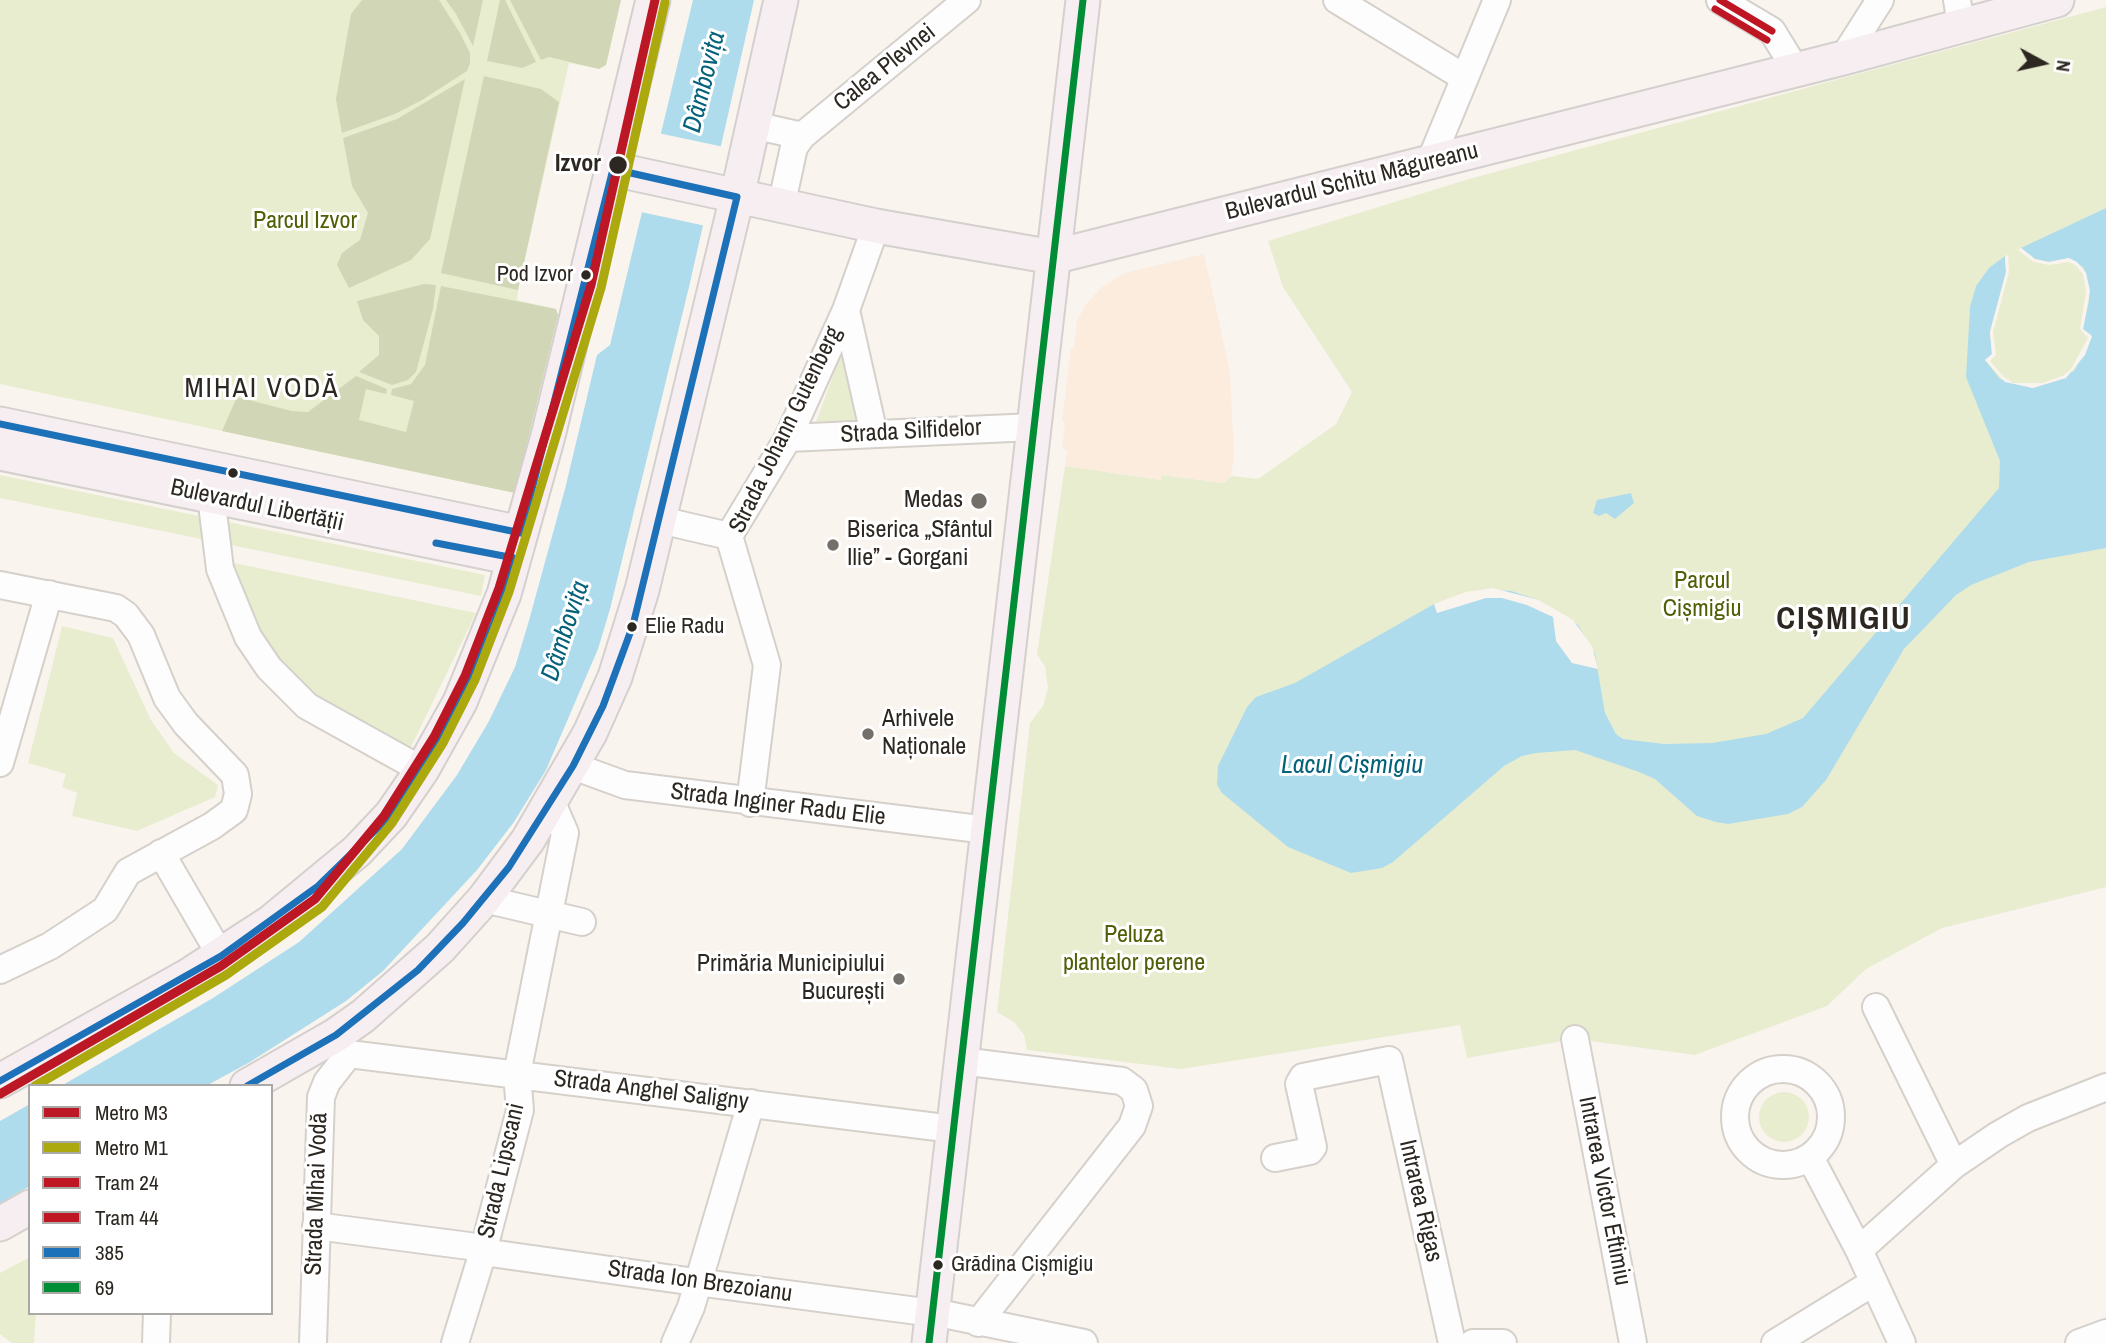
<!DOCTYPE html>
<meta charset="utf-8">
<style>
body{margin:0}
#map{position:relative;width:2106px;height:1343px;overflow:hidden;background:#faf4ef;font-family:"Archivo Narrow",sans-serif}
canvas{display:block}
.legend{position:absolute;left:28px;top:1084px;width:245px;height:231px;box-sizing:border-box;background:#fff;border:2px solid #aba9a6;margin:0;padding:9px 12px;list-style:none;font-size:21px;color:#2d2721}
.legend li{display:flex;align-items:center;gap:14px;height:35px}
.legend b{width:35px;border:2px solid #aba9a6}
.north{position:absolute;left:2008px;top:28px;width:70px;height:70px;-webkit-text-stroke:5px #fff;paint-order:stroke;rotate:98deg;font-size:19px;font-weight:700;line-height:28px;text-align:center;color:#2d2721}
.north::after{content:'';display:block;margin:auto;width:24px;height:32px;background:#2d2721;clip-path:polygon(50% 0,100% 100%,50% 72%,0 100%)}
</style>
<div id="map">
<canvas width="2106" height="1343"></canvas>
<ul class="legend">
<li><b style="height:9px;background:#bc1725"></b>Metro M3</li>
<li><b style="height:9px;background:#aba90d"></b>Metro M1</li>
<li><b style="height:9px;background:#be1622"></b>Tram 24</li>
<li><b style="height:9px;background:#be1622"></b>Tram 44</li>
<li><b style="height:9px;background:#1d71b8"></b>385</li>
<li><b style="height:9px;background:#008d36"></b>69</li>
</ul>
<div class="north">N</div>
</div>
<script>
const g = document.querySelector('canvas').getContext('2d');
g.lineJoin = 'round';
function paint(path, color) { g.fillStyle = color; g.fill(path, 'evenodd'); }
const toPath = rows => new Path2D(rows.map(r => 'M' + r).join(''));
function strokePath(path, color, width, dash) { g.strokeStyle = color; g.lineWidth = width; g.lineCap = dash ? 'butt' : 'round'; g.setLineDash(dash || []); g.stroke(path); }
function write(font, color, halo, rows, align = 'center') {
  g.font = font + ' "Archivo Narrow",sans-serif'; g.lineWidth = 6; g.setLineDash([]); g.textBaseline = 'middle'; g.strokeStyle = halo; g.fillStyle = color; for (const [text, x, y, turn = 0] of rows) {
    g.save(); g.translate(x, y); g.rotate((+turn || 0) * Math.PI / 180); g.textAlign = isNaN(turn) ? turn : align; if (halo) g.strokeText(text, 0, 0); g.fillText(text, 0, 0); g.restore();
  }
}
const built = toPath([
 [1204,254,1230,372,1234,457,1231,476,1224,483,1163,475,1162,480,1065,466,1067,450,1062,449,1065,422,1062,421,1071,348,1074,348,1077,321,1086,304,1102,287,1125,273]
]);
const green = toPath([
 [0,0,621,0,606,65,599,69,569,63,518,290,517,300,556,309,558,315,515,493,0,384],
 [2106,7,2106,887,1942,928,1866,969,1827,1006,1695,1055,1575,1039,1467,1058,1460,1025,1181,1069,1027,1050,1024,1035,1015,1023,997,1012,1030,723,1043,706,1048,688,1045,667,1037,654,1065,466,1161,480,1162,475,1224,483,1231,476,1258,479,1336,424,1352,392,1283,287,1268,241,1469,179],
 [844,346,863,421,816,422],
 [0,475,485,575,481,596,0,498],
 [229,562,476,613,411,747,393,749,344,741,320,729,291,706],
 [62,626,113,638,151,720,174,753,218,785,215,797,137,831,72,816,77,793,62,787,66,774,28,763],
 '1759 1117a25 25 0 1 1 50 0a25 25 0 1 1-50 0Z',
 [30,1257,30,1313,36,1313,34,1343,12,1343,0,1334,0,1273]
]);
const forest = toPath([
 [362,0,439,0,460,33,470,53,470,63,467,71,422,100,395,114,342,133,336,99,351,14],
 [446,0,483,0,473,46,456,14],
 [500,0,505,0,536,62,522,68,487,61],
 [510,0,621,0,606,65,599,69,549,57,541,60],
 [484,76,541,89,559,102,518,290,441,273],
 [465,79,430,239,411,260,349,288,337,265,342,253,360,240,368,213,352,186,343,138,397,119],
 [424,284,436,285,433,309,416,372,408,380,392,385,359,372,379,355,379,336,363,320,357,301],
 [441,286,556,309,558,315,515,493,222,431,237,397,292,411,308,412,356,376,387,389,386,394,366,389,359,420,406,432,414,401,391,395,392,389,411,384,425,365]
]);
const water = toPath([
 [693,0,754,0,689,287,610,609,598,649,546,770,514,822,477,870,383,971,346,1001,250,1062,206,1086,61,1086,213,998,299,942,402,849,457,775,489,721,515,667,528,624,565,489,597,355,610,345],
 [2106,208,2106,548,2029,562,1971,585,1956,595,1904,649,1826,780,1802,807,1788,814,1728,824,1716,822,1697,816,1655,779,1639,772,1575,750,1536,753,1522,756,1504,766,1393,862,1382,868,1351,873,1288,847,1222,793,1217,785,1218,766,1247,707,1256,697,1295,683,1434,604,1485,589,1511,591,1539,600,1578,625,1595,654,1605,713,1616,734,1623,739,1664,744,1712,743,1766,734,1803,718,1999,488,2000,461,1966,377,1970,307,1976,286,1989,268,2005,256,2006,272,1990,332,1992,354,1985,360,2000,379,2033,388,2074,371,2092,337,2083,329,2089,300,2086,273,2083,267,2069,258,2049,262,2035,259,2021,248],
 [1631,493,1634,503,1615,519,1606,513,1599,516,1593,513,1597,500],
 [30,1104,30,1186,0,1203,0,1121]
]);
const pier = toPath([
 [658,133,724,147,706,226,641,212],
 [2021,248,2035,259,2049,262,2069,258,2077,262,2086,273,2090,291,2083,329,2092,336,2085,355,2066,378,2033,388,2005,382,1985,360,1992,354,1990,332,2006,272,2005,256,2008,255,2009,272,1993,332,1996,355,1990,361,2003,376,2013,383,2043,383,2064,375,2071,369,2088,338,2080,329,2086,291,2083,274,2075,265,2069,262,2049,265,2034,262,2018,250],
 [1493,588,1539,600,1573,620,1592,646,1598,669,1572,663,1556,641,1553,617,1527,605,1502,598,1486,598,1437,613,1434,604,1466,592]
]);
const minor = toPath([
 [1337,0,1465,78],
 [1720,0,1772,31,1796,70],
 [1957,0,1961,25],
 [1843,58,1880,0],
 [753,125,802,136],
 [1430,162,1497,0],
 [781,207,794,147,802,136,967,0],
 [846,310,874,434],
 [788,438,1034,427],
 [211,496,220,569,248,637,269,668,307,706,422,770],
 [660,520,729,536],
 [0,585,116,608,126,615,141,635,167,698,186,724,235,775,238,794,234,810,212,826,128,872,105,910,50,946,0,970],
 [0,763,49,594],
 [573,766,625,785,987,830],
 [750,803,767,665,729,536,788,438,846,310,876,226],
 [161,853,221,956],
 [484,899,582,922],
 [1876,1007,1954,1165],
 [1575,1039,1633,1343],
 [349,1054,953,1129],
 [961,1061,1122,1081,1134,1090,1139,1106,1132,1126,978,1323],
 '1735 1117a48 48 0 1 1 96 0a48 48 0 1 1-96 0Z',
 [1810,1157,1859,1250,1902,1343],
 [1275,1158,1310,1151,1313,1147,1299,1084,1303,1077,1389,1060,1452,1343],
 [316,1226,469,1246,483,1252,681,1280,948,1315,1084,1343],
 [1859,1250,1954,1165,1998,1135,2028,1118,2106,1087],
 [156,1343,157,1313],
 [313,1343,321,1097,327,1082,349,1054],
 [455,1343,483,1252,520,1110,517,1074,565,833,552,803],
 [675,1343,691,1307,751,1103],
 [1473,1343,1503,1343],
 [1775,1343,1874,1282],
 [2079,1343,2106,1333]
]);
const major = toPath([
 [613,169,876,226,1053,257,1843,58,2057,0],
 [0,424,521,533],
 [0,453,514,558],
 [0,1081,186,977,271,922,357,851,391,815,422,770,460,702,504,594,548,436,653,0],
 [247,1086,336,1035,363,1016,440,948,484,899,528,840,590,733,615,677,642,590,737,197,781,0],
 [0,1224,30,1207],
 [929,1343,1083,0]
]);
const bus1 = toPath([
 [0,424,521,533,613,169,737,197,633,625,603,706,573,766,509,867,463,923,418,970,336,1035,247,1086],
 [0,1081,221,956,318,886,391,815,422,770,460,702,494,623,514,558,436,543]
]);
const bus2 = toPath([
 [929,1343,1083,0]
]);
const tram1 = toPath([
 [1720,0,1772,31]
]);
const tram2 = toPath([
 [1715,9,1767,40]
]);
const metro1 = toPath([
 [0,1094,221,966,315,899,384,816,434,737,465,676,499,588,591,285,655,0]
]);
const metro2 = toPath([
 [35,1086,226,975,322,907,392,823,443,743,475,680,509,592,601,288,665,2]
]);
const markers = [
 [618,165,10,"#2d2721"],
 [586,275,6,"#2d2721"],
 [233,473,6,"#2d2721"],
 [979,501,9,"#756f69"],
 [833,545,7,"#756f69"],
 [632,627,6,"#2d2721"],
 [868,734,7,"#756f69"],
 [899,979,7,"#756f69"],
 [938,1265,6,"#2d2721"]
];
const busNames = [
 ["Pod Izvor",573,275,"right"],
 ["Elie Radu",645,627],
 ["Grădina Cișmigiu",951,1265]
];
const streetNames = [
 ["Calea Plevnei",885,68,-39],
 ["Bulevardul Schitu Măgureanu",1352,182,-14],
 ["Strada Johann Gutenberg",786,430,-64],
 ["Strada Silfidelor",911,432,-3],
 ["Bulevardul Libertății",257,506,12],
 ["Strada Inginer Radu Elie",778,805,7],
 ["Strada Anghel Saligny",651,1091,7],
 ["Strada Lipscani",502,1171,-77],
 ["Intrarea Victor Eftimiu",1604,1191,79],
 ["Strada Mihai Vodă",317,1194,-88],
 ["Intrarea Rigas",1420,1201,77],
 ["Strada Ion Brezoianu",700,1282,8]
];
const stopNames = [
 ["Izvor",601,165]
];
const parkNames = [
 ["Parcul Izvor",305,222],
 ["Parcul",1702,582],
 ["Cișmigiu",1702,610],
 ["Peluza",1134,936],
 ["plantelor perene",1134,964]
];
const poiNames = [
 ["Medas",963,501],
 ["Biserica „Sfântul",847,531,"left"],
 ["Ilie” - Gorgani",847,559,"left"],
 ["Arhivele",882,720,"left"],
 ["Naționale",882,748,"left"],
 ["Primăria Municipiului",885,965],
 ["București",885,993]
];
const waterNames = [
 ["Dâmbovița",705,82,-76],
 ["Dâmbovița",566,631,-72],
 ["Lacul Cișmigiu",1352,766]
];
const quarterNames = [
 ["MIHAI VODĂ",262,389]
];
const districtNames = [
 ["CIȘMIGIU",1844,620]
];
paint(built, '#fbecde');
paint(green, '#e9edd0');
paint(forest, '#d1d6b6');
paint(water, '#afdcec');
paint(pier, '#faf4ef');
strokePath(minor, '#d6d0cb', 30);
strokePath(major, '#d3d0cd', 37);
strokePath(minor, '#fefdfd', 26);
strokePath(major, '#f7eef2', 33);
strokePath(bus1, '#1d71b8', 7);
strokePath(bus2, '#008d36', 7);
strokePath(tram1, '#be1622', 7);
strokePath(tram2, '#be1622', 7);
strokePath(metro1, '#bc1725', 9);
strokePath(metro2, '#aba90d', 9);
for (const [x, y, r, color] of markers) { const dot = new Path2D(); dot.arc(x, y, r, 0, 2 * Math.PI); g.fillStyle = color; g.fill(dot); strokePath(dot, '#fff', 2.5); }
write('22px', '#2d2721', '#fff', busNames, 'left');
write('24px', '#2d2721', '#fff', streetNames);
write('bold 24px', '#2d2721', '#fff', stopNames, 'right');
write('24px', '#505e05', '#fff', parkNames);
write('24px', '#2d2721', '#fff', poiNames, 'right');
write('italic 26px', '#04617a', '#fff', waterNames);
g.letterSpacing = '2px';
write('28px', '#2d2721', '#fff', quarterNames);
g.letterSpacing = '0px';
g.letterSpacing = '2px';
write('bold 32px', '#2d2721', '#fff', districtNames);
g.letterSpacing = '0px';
</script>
